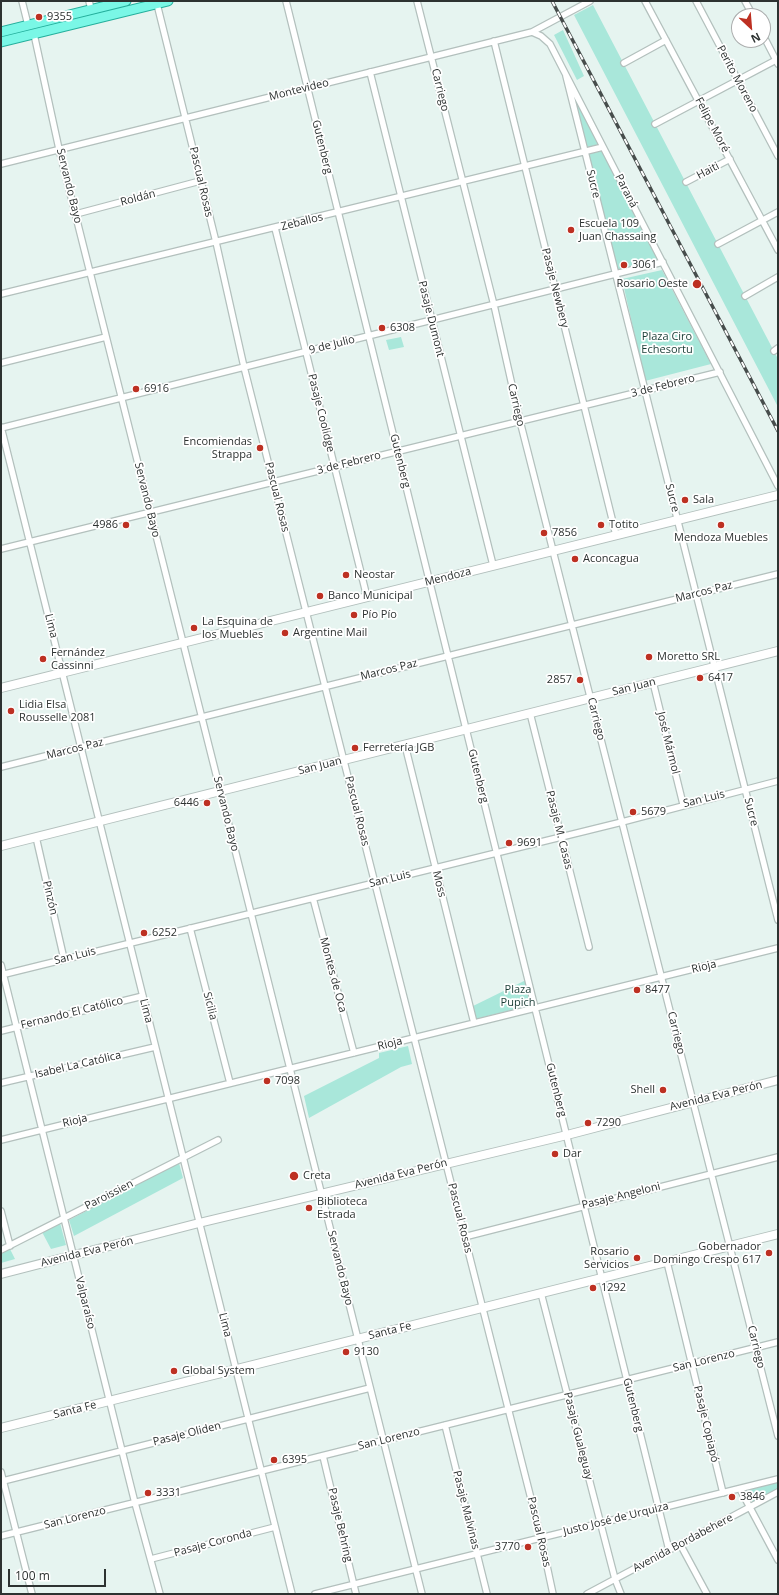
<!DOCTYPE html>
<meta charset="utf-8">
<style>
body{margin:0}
#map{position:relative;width:779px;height:1595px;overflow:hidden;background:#e6f4f0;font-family:"Open Sans",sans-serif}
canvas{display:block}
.frame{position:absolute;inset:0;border:2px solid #2d3231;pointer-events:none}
.north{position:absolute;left:731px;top:8px;width:40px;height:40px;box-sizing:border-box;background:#fff;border:1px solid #abadad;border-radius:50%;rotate:154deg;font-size:11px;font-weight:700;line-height:16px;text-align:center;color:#2d3231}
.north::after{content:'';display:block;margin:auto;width:14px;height:18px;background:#bd3022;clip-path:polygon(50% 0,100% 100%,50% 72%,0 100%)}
.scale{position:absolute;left:8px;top:1569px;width:98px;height:18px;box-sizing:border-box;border:2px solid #2d3231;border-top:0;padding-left:5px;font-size:12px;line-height:14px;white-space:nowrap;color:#2d3231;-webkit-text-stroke:3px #fff;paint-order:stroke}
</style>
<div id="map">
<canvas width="779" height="1595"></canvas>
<div class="frame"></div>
<div class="north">N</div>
<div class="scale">100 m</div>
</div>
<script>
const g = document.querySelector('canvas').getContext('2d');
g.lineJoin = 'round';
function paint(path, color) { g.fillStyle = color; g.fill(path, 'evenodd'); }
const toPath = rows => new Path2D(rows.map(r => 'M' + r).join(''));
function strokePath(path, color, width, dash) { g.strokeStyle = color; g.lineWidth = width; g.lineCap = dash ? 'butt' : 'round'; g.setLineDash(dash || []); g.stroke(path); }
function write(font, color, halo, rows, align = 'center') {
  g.font = font + ' "Open Sans",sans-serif'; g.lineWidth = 3.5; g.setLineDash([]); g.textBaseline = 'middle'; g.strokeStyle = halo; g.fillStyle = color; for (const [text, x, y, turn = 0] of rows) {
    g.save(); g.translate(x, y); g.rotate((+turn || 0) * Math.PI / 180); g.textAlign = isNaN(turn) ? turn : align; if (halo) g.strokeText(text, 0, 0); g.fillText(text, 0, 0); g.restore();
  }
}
const green = toPath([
 [593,5,778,359,778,407,574,15],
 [563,30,584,76,577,80,554,35],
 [573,93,599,144,587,148],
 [603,150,659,259,618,270,587,154],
 [662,270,711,364,645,381,622,279],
 [401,337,404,347,389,350,386,340],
 [526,980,532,1005,475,1019,471,1007],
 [408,1046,412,1064,401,1067,309,1118,304,1096,379,1058,379,1053],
 [179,1163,183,1178,74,1236,69,1220],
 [60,1223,66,1245,51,1249,42,1232],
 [10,1249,15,1259,1,1263,1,1254],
 [778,1482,778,1490,753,1503,745,1492,747,1490]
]);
const street = toPath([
 [22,1,28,25],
 [89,1,91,9],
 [286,1,669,1550],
 [417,1,494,305,520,421,778,1436],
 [645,1,778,250],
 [696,1,778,156],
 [745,1,753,16],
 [157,4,216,242,244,367,541,1538,553,1594],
 [532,32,541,36,550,44,778,486],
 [34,34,59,149,422,1594],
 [763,35,778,64],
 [494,41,616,535],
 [624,63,666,40],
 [370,72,493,565],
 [566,76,778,920],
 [655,124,778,59],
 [1,164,532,32,590,1],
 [686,182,730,159],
 [76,214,200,181],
 [275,228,367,597],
 [718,244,778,212],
 [1,294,603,147],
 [745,296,778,277],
 [774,351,778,348],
 [1,363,106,337],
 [1,427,292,1594],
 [1,428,663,262],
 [1,549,720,372],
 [653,682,683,804],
 [530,713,589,947],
 [405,745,474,1023],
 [1,767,778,574],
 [36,837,64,959],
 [313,898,354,1053],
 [190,928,230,1083],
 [1,965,135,1503,160,1594],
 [1,975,622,822,778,781],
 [1,1031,143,996],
 [1,1083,155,1047],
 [1,1140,778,948],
 [1,1211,10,1246],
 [464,1237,778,1157],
 [1,1250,218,1140],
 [667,1262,723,1493],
 [541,1293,615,1579,621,1594],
 [445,1425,487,1594],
 [323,1456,356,1594],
 [1,1472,32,1594],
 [3,1481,370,1388],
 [740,1489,778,1560],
 [1,1536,778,1342],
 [680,1544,707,1594],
 [151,1559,275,1527],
 [315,1594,778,1479],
 [587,1594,778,1492]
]);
const secondary = toPath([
 [1,688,778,495],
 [1,846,778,651],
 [1,1274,199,1223,567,1135,778,1080],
 [1,1428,778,1234]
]);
const primary = toPath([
 [1,32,126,1],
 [1,42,168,1]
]);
const rail = toPath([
 [552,1,778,431]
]);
const markers = [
 [39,17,4,"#bd3022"],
 [571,230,4,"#bd3022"],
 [624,265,4,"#bd3022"],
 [697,284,5,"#bd3022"],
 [382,328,4,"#bd3022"],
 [136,389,4,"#bd3022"],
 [260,448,4,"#bd3022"],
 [685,500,4,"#bd3022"],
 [126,525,4,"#bd3022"],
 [601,525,4,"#bd3022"],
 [721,525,4,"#bd3022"],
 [544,533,4,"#bd3022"],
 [575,559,4,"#bd3022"],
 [346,575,4,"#bd3022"],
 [320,596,4,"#bd3022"],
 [354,615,4,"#bd3022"],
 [194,628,4,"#bd3022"],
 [285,633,4,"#bd3022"],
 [649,657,4,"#bd3022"],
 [43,659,4,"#bd3022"],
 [700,678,4,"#bd3022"],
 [580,680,4,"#bd3022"],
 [11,711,4,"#bd3022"],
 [355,748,4,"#bd3022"],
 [207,803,4,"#bd3022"],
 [633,812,4,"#bd3022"],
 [509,843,4,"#bd3022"],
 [144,933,4,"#bd3022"],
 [637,990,4,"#bd3022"],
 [267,1081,4,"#bd3022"],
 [663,1090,4,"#bd3022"],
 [588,1123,4,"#bd3022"],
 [555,1154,4,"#bd3022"],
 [294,1176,5,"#bd3022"],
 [309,1208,4,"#bd3022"],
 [769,1253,4,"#bd3022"],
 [637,1258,4,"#bd3022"],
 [593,1288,4,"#bd3022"],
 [346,1352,4,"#bd3022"],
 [174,1371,4,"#bd3022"],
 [274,1460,4,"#bd3022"],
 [148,1493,4,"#bd3022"],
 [732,1497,4,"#bd3022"],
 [528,1547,4,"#bd3022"]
];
const poiNames = [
 ["9355",47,17],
 ["Escuela 109",579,224],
 ["Juan Chassaing",579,237],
 ["3061",632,265],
 ["Rosario Oeste",688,284,"right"],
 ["6308",390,328],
 ["6916",144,389],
 ["Encomiendas",252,442,"right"],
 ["Strappa",252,455,"right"],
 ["Sala",693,500],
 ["4986",118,525,"right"],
 ["Totito",609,525],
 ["7856",552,533],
 ["Mendoza Muebles",721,538,"center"],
 ["Aconcagua",583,559],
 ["Neostar",354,575],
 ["Banco Municipal",328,596],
 ["Pío Pío",362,615],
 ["La Esquina de",202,622],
 ["los Muebles",202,635],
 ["Argentine Mail",293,633],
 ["Fernández",51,653],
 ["Cassinni",51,666],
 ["Moretto SRL",657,657],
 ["6417",708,678],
 ["2857",572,680,"right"],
 ["Lidia Elsa",19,705],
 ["Rousselle 2081",19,718],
 ["Ferretería JGB",363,748],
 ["6446",199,803,"right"],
 ["5679",641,812],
 ["9691",517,843],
 ["6252",152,933],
 ["8477",645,990],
 ["7098",275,1081],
 ["Shell",655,1090,"right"],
 ["7290",596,1123],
 ["Dar",563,1154],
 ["Creta",303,1176],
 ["Biblioteca",317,1202],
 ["Estrada",317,1215],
 ["Gobernador",761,1247,"right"],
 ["Domingo Crespo 617",761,1260,"right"],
 ["Rosario",629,1252,"right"],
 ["Servicios",629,1265,"right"],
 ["1292",601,1288],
 ["9130",354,1352],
 ["Global System",182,1371],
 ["6395",282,1460],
 ["3331",156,1493],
 ["3846",740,1497],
 ["3770",520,1547,"right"]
];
const streetNames = [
 ["Perito Moreno",737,79,62],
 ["Montevideo",299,90,-14],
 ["Carriego",440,90,76],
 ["Felipe Moré",712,125,62],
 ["Gutenberg",322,147,76],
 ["Haiti",708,171,-28],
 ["Pascual Rosas",201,182,77],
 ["Sucre",593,184,76],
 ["Servando Bayo",69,186,76],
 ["Paraná",626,191,63],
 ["Roldán",138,198,-15],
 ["Zeballos",302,222,-14],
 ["Pasaje Newbery",555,288,76],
 ["Pasaje Dumont",431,319,76],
 ["9 de Julio",332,345,-14],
 ["3 de Febrero",663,386,-14],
 ["Carriego",516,405,77],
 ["Pasaje Coolidge",321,413,76],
 ["Gutenberg",400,461,76],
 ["3 de Febrero",349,463,-14],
 ["Pascual Rosas",277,497,76],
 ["Sucre",672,498,76],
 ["Servando Bayo",147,500,76],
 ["Mendoza",448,577,-14],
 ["Marcos Paz",704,592,-14],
 ["Lima",51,626,76],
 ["Marcos Paz",389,670,-14],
 ["San Juan",634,687,-14],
 ["Carriego",596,719,76],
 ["José Mármol",668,743,76],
 ["Marcos Paz",75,749,-14],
 ["San Juan",320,766,-14],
 ["Gutenberg",478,776,76],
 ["San Luis",704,799,-14],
 ["Pascual Rosas",357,811,76],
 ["Sucre",751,812,76],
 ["Servando Bayo",226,814,76],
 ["Pasaje M. Casas",559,830,76],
 ["San Luis",390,879,-14],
 ["Moss",439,884,76],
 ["Pinzón",50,898,77],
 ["San Luis",75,956,-14],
 ["Rioja",704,967,-14],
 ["Montes de Oca",333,975,75],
 ["Sicilia",210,1006,76],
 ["Lima",146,1011,76],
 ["Fernando El Católico",72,1013,-14],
 ["Carriego",676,1033,76],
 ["Rioja",390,1044,-14],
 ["Isabel La Católica",78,1065,-13],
 ["Gutenberg",556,1090,76],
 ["Avenida Eva Perón",716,1096,-14],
 ["Rioja",75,1121,-14],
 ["Avenida Eva Perón",401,1174,-14],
 ["Paroissien",109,1195,-27],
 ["Pasaje Angeloni",621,1196,-14],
 ["Pascual Rosas",460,1218,76],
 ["Avenida Eva Perón",87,1252,-14],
 ["Servando Bayo",340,1268,76],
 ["Valparaíso",85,1303,76],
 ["Lima",225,1325,76],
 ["Santa Fe",390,1331,-14],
 ["Carriego",756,1347,76],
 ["San Lorenzo",704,1361,-14],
 ["Gutenberg",633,1405,76],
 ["Santa Fe",75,1410,-14],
 ["Pasaje Copiapó",706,1424,77],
 ["Pasaje Oliden",187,1434,-14],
 ["Pasaje Gualeguay",578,1436,76],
 ["San Lorenzo",389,1439,-14],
 ["Pasaje Malvinas",466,1510,76],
 ["San Lorenzo",75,1518,-14],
 ["Justo José de Urquiza",616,1519,-14],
 ["Pasaje Behring",340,1525,77],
 ["Pascual Rosas",539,1532,77],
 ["Pasaje Coronda",213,1543,-15],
 ["Avenida Bordabehere",683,1543,-28]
];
const parkNames = [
 ["Plaza Ciro",667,337],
 ["Echesortu",667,350],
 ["Plaza",518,990],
 ["Pupich",518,1003]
];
paint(green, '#a9e7da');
strokePath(street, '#b3c0bd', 8);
strokePath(secondary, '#b3c0bd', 10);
strokePath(primary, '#25af9c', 11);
strokePath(street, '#fff', 5.5);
strokePath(secondary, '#fff', 8);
strokePath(primary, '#7af7e6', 9);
strokePath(rail, '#474d4c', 3.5);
strokePath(rail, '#fff', 2, [6]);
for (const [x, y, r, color] of markers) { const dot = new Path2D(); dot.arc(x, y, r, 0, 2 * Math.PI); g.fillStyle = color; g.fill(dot); strokePath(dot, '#fff', 1.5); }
write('11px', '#2d3231', '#fff', poiNames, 'left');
write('11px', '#2d3231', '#fff', streetNames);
write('11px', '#193c35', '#fff', parkNames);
</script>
